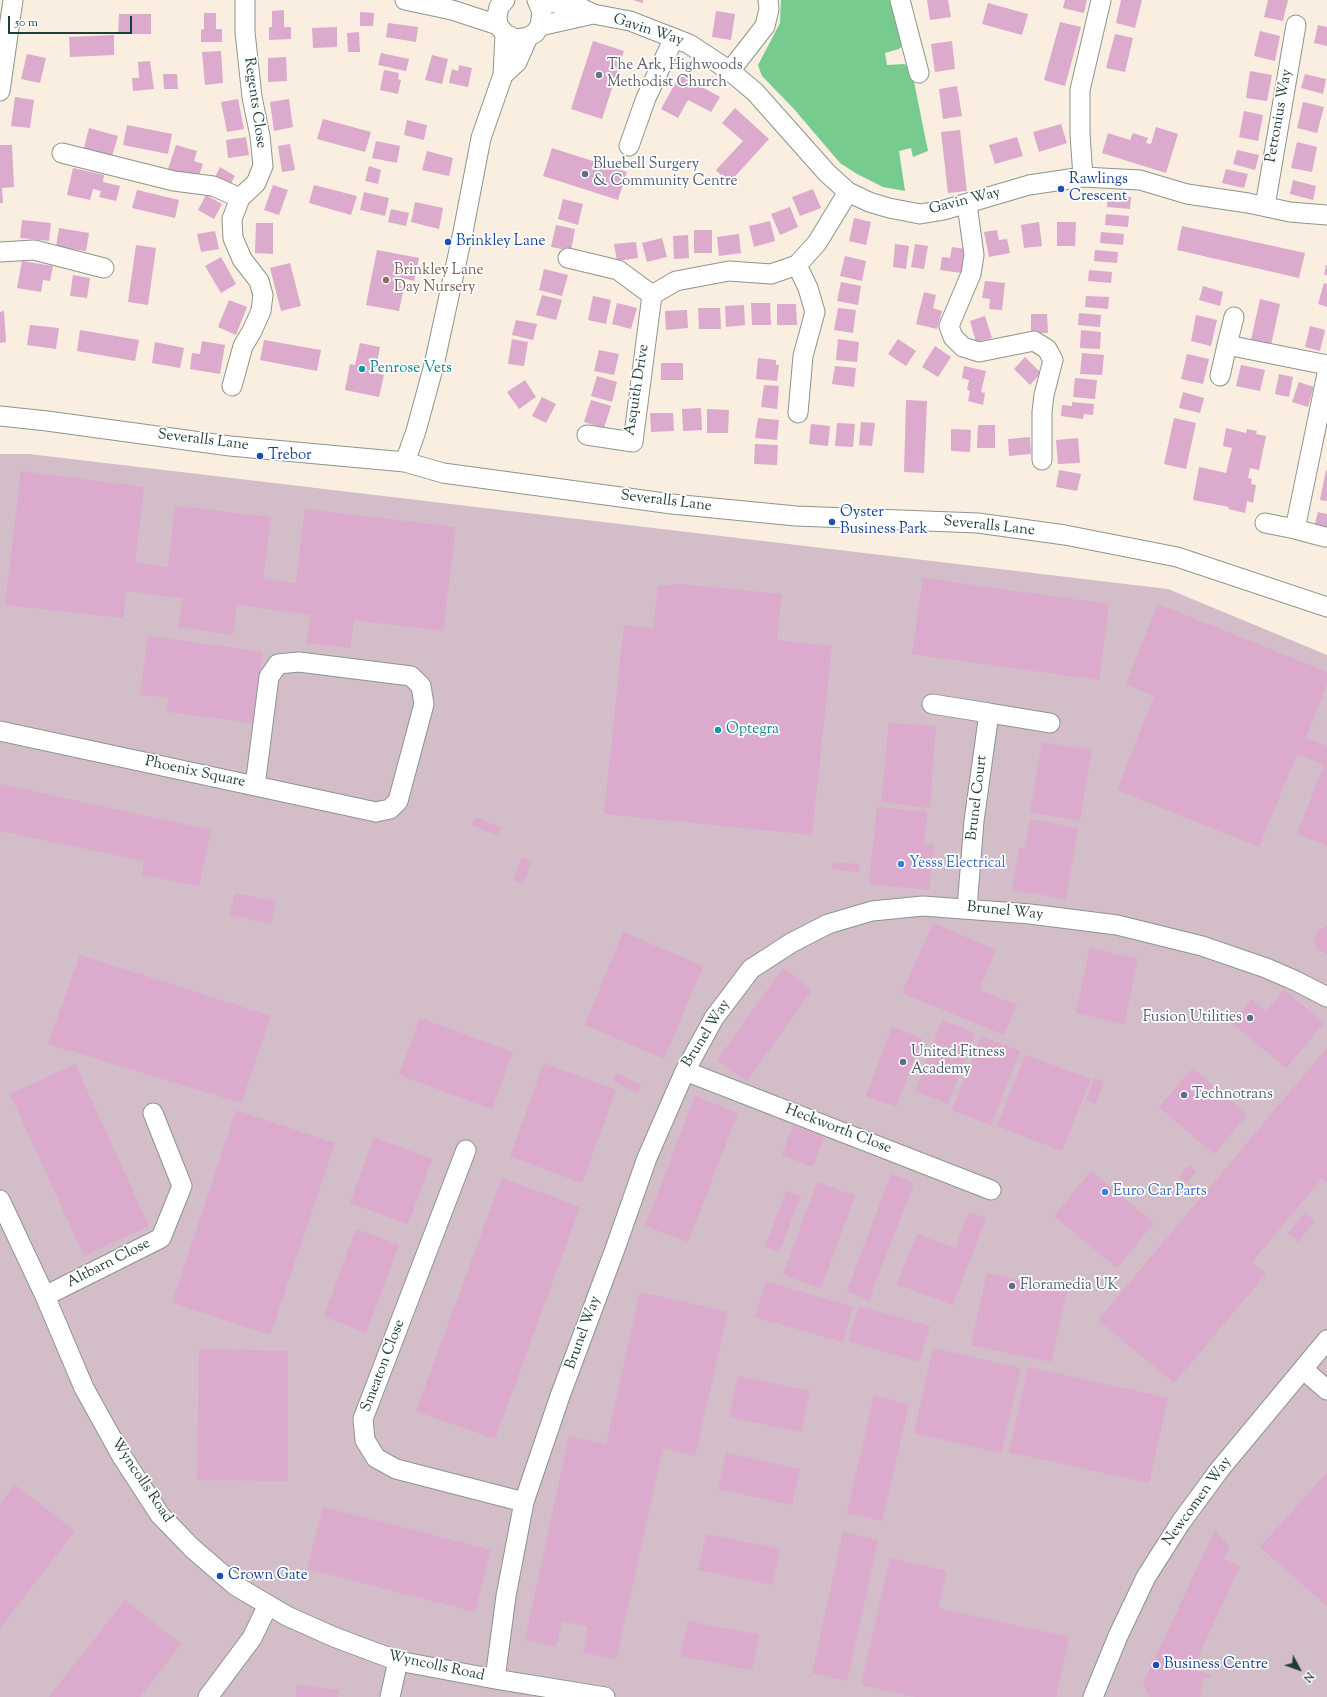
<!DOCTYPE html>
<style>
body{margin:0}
#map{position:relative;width:1327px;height:1697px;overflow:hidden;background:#f9eedf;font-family:"Sorts Mill Goudy",serif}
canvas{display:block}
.north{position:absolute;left:1279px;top:1649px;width:40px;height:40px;-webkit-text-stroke:3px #fff;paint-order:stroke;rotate:131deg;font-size:11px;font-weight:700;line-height:16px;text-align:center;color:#1f3d34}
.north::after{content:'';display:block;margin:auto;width:14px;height:18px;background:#1f3d34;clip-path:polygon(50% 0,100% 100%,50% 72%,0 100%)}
.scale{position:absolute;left:8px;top:16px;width:124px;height:18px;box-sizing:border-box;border:2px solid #1f3d34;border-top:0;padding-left:5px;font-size:12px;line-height:14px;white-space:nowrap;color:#1f3d34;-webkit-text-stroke:3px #fff;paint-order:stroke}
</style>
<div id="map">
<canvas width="1327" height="1697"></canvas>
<div class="north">N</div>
<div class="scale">50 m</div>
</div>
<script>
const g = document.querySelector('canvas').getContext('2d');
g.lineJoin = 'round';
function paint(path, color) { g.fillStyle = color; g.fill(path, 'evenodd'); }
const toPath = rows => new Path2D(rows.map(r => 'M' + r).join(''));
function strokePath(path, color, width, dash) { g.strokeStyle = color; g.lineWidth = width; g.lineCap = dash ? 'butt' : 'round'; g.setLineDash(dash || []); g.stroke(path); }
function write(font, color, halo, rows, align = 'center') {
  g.font = font + ' "Sorts Mill Goudy",serif'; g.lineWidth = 3.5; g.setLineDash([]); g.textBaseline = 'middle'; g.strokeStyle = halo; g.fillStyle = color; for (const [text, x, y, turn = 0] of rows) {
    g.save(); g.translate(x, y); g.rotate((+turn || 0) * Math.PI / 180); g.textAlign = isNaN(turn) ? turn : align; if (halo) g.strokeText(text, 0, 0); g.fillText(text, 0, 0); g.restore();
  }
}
const industrial = toPath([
 [0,454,29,454,1168,589,1327,655,1327,1697,0,1697]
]);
const green = toPath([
 [781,0,894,0,906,42,899,49,885,53,887,65,904,64,911,67,928,151,913,157,911,148,899,151,905,191,883,187,857,174,840,163,794,109,762,76,758,65,780,23]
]);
const building = toPath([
 [633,0,643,0,643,3],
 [927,0,948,0,951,17,930,20],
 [1065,0,1087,0,1084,13,1063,8],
 [1121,0,1142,0,1135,28,1116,23],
 [1268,0,1288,0,1283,21,1264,17],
 [988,3,1028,14,1022,35,982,24],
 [284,10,284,27,291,27,291,39,269,40,269,27,272,27,272,11],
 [716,11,735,14,731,40,712,37],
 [360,12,374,13,373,26,360,26],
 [204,13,216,13,216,29,222,29,222,42,201,42,201,30,204,29],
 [119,14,151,14,151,34,118,34],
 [1060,22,1081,27,1065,86,1044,80],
 [388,23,418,27,416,42,386,37],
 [1318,25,1327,27,1327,46,1314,43],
 [337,27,337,47,313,48,312,28],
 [1260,31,1280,36,1275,61,1254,56],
 [359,32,360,52,348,52,347,33],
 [1115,34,1133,38,1125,72,1106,68],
 [114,35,114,55,70,57,69,37],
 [593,41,624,51,602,119,571,109],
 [952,41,955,69,935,72,931,44],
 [221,51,223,83,205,85,202,52],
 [381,53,409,59,406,71,378,65],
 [27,54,46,58,40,83,21,79],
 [432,55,448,59,442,84,425,80],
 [286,57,287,81,268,82,268,58],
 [150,61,154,89,133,91,132,78,139,78,138,62],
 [459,65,472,68,468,87,449,83,452,69,458,71],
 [384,70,399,73,398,79,401,80,398,94,380,90],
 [1250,71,1272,75,1267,101,1246,98],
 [163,74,177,74,178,89,164,89],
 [1305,74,1326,79,1323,94,1301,88],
 [680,75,720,97,711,112,688,100,678,118,661,109],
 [957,86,962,116,943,119,939,89],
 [15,97,34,100,30,128,11,126],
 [238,99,244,129,227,132,221,102],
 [289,99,293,127,274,131,270,102],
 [1303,102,1324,107,1317,133,1297,128],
 [735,108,769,139,729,183,716,170,743,141,722,123],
 [1244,111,1263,115,1258,141,1239,137],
 [323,119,371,132,365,152,317,139],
 [407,120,427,125,424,140,404,135],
 [1061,124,1067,143,1039,152,1033,132],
 [127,125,172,134,168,154,123,145],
 [1156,127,1178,134,1166,173,1102,153,1108,133,1130,140,1133,133,1148,138,1146,143,1151,144],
 [89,128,118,136,112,156,84,148],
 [960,130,967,191,948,193,941,132],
 [246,137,249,155,228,158,226,140],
 [1017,137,1023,156,995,164,989,145],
 [376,141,400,146,397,163,372,158],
 [1297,142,1317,147,1312,172,1291,168],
 [290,144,295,170,282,172,278,146],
 [0,145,12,145,14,187,2,188,3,203,0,203],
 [176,145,197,151,194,161,203,164,198,178,168,169],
 [552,148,627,172,618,200,543,176],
 [1237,150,1259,155,1255,170,1233,164],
 [427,151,453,158,449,176,422,170],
 [369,166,381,170,378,184,365,181],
 [220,167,235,176,229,187,214,179],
 [73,168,104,175,103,182,120,186,116,201,99,197,101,191,93,189,90,200,67,195],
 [1226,169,1248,174,1244,188,1222,183],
 [1293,180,1316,186,1313,200,1290,194],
 [273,185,288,190,279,215,264,210],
 [314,185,357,196,351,215,309,203],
 [813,189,821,208,800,216,792,197],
 [137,190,179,200,175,218,132,208],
 [364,192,389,198,385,216,360,210],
 [206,195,222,204,214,219,198,210],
 [1108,195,1131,197,1130,209,1107,207],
 [563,199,583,204,578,225,558,219],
 [415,202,443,208,439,229,411,222],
 [790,207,798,227,780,235,771,214],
 [391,209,409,213,406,226,388,222],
 [1106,214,1129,216,1128,227,1105,225],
 [854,218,871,222,866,245,849,241],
 [22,220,51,223,49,241,20,238],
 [770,221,775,241,754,247,749,226],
 [1039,222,1042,246,1024,248,1021,225],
 [1057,222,1076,222,1075,246,1057,246],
 [256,223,273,223,273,254,255,253],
 [556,225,575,229,571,251,551,247],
 [1182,226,1305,253,1299,278,1177,250],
 [59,228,89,233,86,251,56,247],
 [694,230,712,230,712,253,694,253],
 [997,230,999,240,1007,239,1010,253,989,257,984,232],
 [215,231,219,249,201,252,197,234],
 [1101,232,1124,234,1123,245,1100,243],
 [739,234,741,253,719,256,717,237],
 [688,235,689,258,674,259,673,236],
 [662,238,667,257,647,262,642,243],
 [636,242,638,258,617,261,614,244],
 [895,244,909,246,906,269,893,267],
 [915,244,928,246,924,269,911,267],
 [136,245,156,248,148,305,128,302],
 [952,247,965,249,962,273,940,270,942,257,950,258],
 [377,250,419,258,414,281,402,278,400,286,404,287,399,311,366,305],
 [1095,250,1118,252,1117,263,1094,261],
 [845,256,866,261,862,281,840,276],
 [221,257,236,284,221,293,205,266],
 [22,261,53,266,50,281,43,280,41,292,17,288],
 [290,263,301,306,281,311,270,268],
 [1326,265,1327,265,1327,275,1324,275],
 [544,269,568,275,562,296,539,290],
 [1089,270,1112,272,1111,283,1088,281],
 [73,275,90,278,87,298,70,296],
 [985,281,1005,283,1002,310,989,309,990,299,982,298],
 [841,282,861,286,858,305,837,301],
 [1324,283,1327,284,1327,307,1318,304],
 [1203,286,1223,292,1220,306,1199,300],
 [924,292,936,295,933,308,942,311,937,329,916,324],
 [542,295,562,300,556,320,536,315],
 [593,296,611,300,606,324,588,320],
 [1086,296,1109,297,1108,309,1085,307],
 [1260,299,1280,304,1271,345,1251,340],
 [229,300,247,307,236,335,218,327],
 [617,303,637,308,631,329,612,324],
 [751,303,770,303,771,325,752,325],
 [777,304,796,304,797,325,777,325],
 [744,305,745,325,726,327,725,306],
 [698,308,720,308,721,329,699,329],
 [838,308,856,310,853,333,834,330],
 [687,310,688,328,666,330,665,311],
 [4,311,6,342,0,343,0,312],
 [1079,313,1101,315,1100,327,1078,325],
 [1031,314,1047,314,1048,333,1031,333],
 [1196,315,1217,320,1211,346,1191,341],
 [985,316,992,338,976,342,970,321],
 [516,320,537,324,533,340,512,335],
 [30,325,59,328,56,349,27,345],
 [1310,326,1325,330,1320,351,1305,347],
 [80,330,139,340,135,361,77,351],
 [1081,330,1101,332,1100,349,1080,348],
 [512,339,528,342,524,366,508,364],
 [838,339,859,342,857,362,836,360],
 [898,339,916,351,906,366,888,354],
 [264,340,321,350,317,371,260,360],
 [202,341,225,345,220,374,190,369,192,353,200,354],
 [155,342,184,348,180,368,152,363],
 [360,343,380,347,375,373,384,375,379,397,345,390,350,364,355,365],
 [935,346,951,357,938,377,922,367],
 [599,350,619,354,614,375,594,371],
 [1082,353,1104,355,1102,375,1080,374],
 [1187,354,1209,359,1203,384,1181,379],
 [1025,357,1041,373,1030,385,1014,369],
 [758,358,776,360,776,365,779,365,777,381,756,379],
 [661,363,683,363,683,380,661,380],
 [1241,365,1265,370,1260,391,1236,386],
 [835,366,856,368,854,387,832,384],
 [964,366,986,371,981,392,985,393,983,405,968,401,970,391,967,390,969,380,962,378],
 [1279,374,1293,377,1289,397,1275,394],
 [597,376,617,382,612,402,591,396],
 [1075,378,1097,380,1095,399,1073,397],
 [525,380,536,397,519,409,507,392],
 [1299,382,1314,387,1308,407,1292,402],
 [764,385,779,386,777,409,761,407],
 [1183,392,1204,398,1200,413,1179,408],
 [542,397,556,404,546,423,532,416],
 [591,400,611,406,604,428,584,422],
 [906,400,927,401,924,473,904,472],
 [1072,402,1094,404,1093,415,1084,414,1083,419,1061,416,1062,405,1072,406],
 [701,408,702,430,683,431,682,409],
 [707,409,729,410,728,433,707,433],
 [650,413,673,413,674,431,651,432],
 [758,418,779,420,777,440,755,438],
 [1174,418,1196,423,1186,469,1164,464],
 [861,422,875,423,872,446,859,445],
 [837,423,855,424,853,447,835,446],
 [811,424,830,426,828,446,809,444],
 [978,425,995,425,995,448,977,448],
 [1226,428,1246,433,1247,429,1257,431,1256,434,1266,436,1259,470,1250,468,1248,478,1252,479,1251,484,1256,485,1253,503,1247,501,1245,513,1228,509,1229,507,1193,500,1199,467,1226,473,1232,448,1223,446],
 [951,429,971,430,970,452,951,451],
 [1030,437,1031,454,1009,456,1008,439],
 [1078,438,1080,463,1058,464,1056,440],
 [755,444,778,445,777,465,754,464],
 [1059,470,1081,474,1077,491,1056,487],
 [1326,470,1327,470,1327,501,1320,500],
 [21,471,144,487,135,562,168,567,175,506,271,517,263,579,296,583,305,509,456,527,443,631,354,620,350,648,306,643,311,615,237,605,233,635,178,627,183,598,126,591,123,618,5,605],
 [1318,512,1327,514,1327,530,1314,527],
 [923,578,1109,604,1099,680,912,654],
 [681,584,782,594,777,640,832,646,812,835,604,814,624,625,653,628,658,586],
 [1158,604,1327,672,1327,684,1306,738,1327,746,1327,846,1297,834,1324,765,1297,754,1259,847,1117,790,1154,696,1126,684],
 [148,636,263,652,253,723,167,712,169,697,140,695],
 [889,723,936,726,930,808,881,802],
 [1042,742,1092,750,1080,821,1030,812],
 [0,784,211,830,199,886,142,875,144,861,0,831],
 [877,807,927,812,924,844,934,845,929,890,869,884],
 [475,817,502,828,498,836,472,825],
 [1030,819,1078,828,1066,899,1012,890,1019,848,1025,849],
 [522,857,532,862,523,884,513,880],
 [833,862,859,864,859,872,832,869],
 [235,893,276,901,271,924,230,915],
 [933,923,996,950,979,990,1017,1005,1004,1035,902,993],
 [1327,926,1327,954,1319,950,1316,946,1314,939,1318,931],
 [623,932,703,966,664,1059,585,1025],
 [1090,948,1138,959,1124,1024,1076,1013],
 [80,955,271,1016,241,1103,48,1044],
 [783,968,812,990,747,1081,717,1060],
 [1284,990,1324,1023,1286,1068,1232,1023,1251,999,1266,1011],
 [420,1018,513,1052,492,1109,399,1075],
 [942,1020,975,1033,948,1104,915,1091],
 [892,1027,922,1038,896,1107,866,1096],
 [981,1036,1020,1051,991,1125,952,1110],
 [1327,1048,1327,1183,1322,1178,1252,1262,1266,1274,1174,1383,1098,1320],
 [1025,1055,1091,1079,1062,1151,997,1126],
 [544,1063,616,1090,582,1183,510,1156],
 [75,1064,149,1226,84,1256,10,1094],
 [1193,1068,1247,1115,1214,1154,1159,1107],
 [616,1073,641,1085,638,1093,613,1081],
 [1094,1078,1104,1081,1096,1104,1086,1100],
 [695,1096,738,1113,688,1242,645,1226],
 [236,1110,335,1143,270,1335,172,1303],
 [793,1125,824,1137,813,1167,782,1155],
 [374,1137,432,1159,408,1224,350,1203],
 [1189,1165,1196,1171,1186,1183,1179,1177],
 [1091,1171,1154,1223,1117,1268,1054,1216],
 [891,1174,914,1183,869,1300,847,1291],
 [502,1178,580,1207,495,1439,416,1411],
 [817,1182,855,1196,821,1288,783,1275],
 [786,1191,801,1196,779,1252,765,1247],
 [969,1212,986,1218,953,1305,897,1284,917,1234,955,1248],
 [1305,1213,1315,1221,1298,1242,1288,1233],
 [356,1229,399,1245,366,1333,324,1316],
 [987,1273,1067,1291,1051,1362,971,1345],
 [766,1281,853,1307,843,1342,755,1317],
 [640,1292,728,1312,695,1456,663,1448,616,1660,583,1652,588,1627,562,1621,556,1647,525,1640,569,1436,606,1444],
 [859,1306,930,1326,919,1362,848,1341],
 [933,1348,1021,1368,1001,1453,914,1433],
 [199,1349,288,1351,288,1481,197,1480],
 [1028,1367,1168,1398,1149,1483,1009,1452],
 [738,1376,810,1391,801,1432,729,1417],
 [874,1396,909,1404,882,1521,847,1513],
 [726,1453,800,1469,792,1505,718,1489],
 [1327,1473,1327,1606,1260,1547],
 [15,1485,75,1531,0,1628,0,1504],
 [323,1507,491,1550,475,1612,307,1569],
 [1215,1530,1230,1547,1224,1559,1240,1566,1192,1670,1210,1674,1211,1677,1203,1678,1200,1697,1150,1697,1143,1684],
 [843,1532,878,1540,847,1681,812,1673],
 [706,1534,780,1549,772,1585,698,1570],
 [890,1558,947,1571,938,1608,1069,1637,1056,1697,915,1697,861,1685],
 [125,1600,181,1644,140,1697,49,1697],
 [688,1621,759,1635,752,1670,680,1656],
 [297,1685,339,1690,338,1697,296,1697]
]);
const minor = toPath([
 [405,0,452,10,498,25],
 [505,0,499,7,497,16,498,25,505,34,516,39,528,37,535,33,540,26,542,12,537,0],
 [537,0,581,8,593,14,630,21,689,44,730,71,755,92,827,173,848,192,869,202,889,208,920,214,944,210,1029,185,1083,177,1140,180,1187,194,1248,203,1290,212,1327,215],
 [900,0,919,73],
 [540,26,593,14],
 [730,71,765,26,769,9,768,0],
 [503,75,517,62,528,37],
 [0,91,13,0],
 [629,146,646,98,674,38],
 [62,153,174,181,213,186,240,198],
 [1083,177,1080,134,1080,90,1101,0],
 [967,204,974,255,971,274,949,326,953,337,963,347,979,352,1034,341,1047,349,1053,360,1044,395,1042,412,1042,460],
 [1265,206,1296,25],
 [0,252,34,250,104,268],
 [568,258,618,270,652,295],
 [797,265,808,288,815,312,803,356,798,413],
 [1227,345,1234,317],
 [1220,376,1227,345,1327,365],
 [232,386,243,346,252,331,261,311,263,295,259,281,242,259,233,238,232,219,240,198,256,183,263,166,260,136,252,97,245,32,245,0],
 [0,416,47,421,230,446,405,462,443,473,672,504,796,516,978,523,1065,535,1177,557,1327,607],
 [587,435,633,442,652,295,676,281,729,271,771,274,797,265,817,243,848,192],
 [405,462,416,431,434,365,463,232,481,138,503,75,505,34],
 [1265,523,1295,529,1327,374],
 [1295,529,1325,537],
 [932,704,989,713,974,821,967,908],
 [989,713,1050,723],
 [0,731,376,812,390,809,398,801,424,704,421,686,411,676,299,662,278,664,269,677,255,786],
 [685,1071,991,1190],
 [466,1150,363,1419,365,1440,376,1458,396,1469,524,1502],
 [0,1200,45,1296,84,1388,121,1455,160,1515,192,1548,236,1586,287,1616,334,1637,398,1661,495,1679,605,1697],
 [45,1296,161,1238,182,1186,153,1113],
 [1303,1369,1327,1390],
 [495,1679,506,1596,524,1502,560,1396,615,1249,647,1158,685,1071,714,1018,751,969,791,943,828,924,872,911,923,906,1030,914,1117,925,1202,946,1266,968,1296,981,1327,997],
 [208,1697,252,1638,268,1605],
 [390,1697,398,1661],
 [1093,1697,1118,1636,1146,1577,1181,1522,1220,1469,1327,1340]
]);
const markers = [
 [599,75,4,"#6b7280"],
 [585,174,4,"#5c6f8a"],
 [1061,189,4,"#1a4fb4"],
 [448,242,4,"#1a4fb4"],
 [386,280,4,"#8d6e63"],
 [362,369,4,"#0f9aa8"],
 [260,456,4,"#1a4fb4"],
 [832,522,4,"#1a4fb4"],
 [718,730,4,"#0f9aa8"],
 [901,864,4,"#3f7fe0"],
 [1250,1018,4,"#5c6f8a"],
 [903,1062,4,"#5c6f8a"],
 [1184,1095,4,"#5c6f8a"],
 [1105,1192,4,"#3f7fe0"],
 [1012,1286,4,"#5c6f8a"],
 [220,1576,4,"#1a4fb4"],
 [1156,1665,4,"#1a4fb4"]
];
const streetNames = [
 ["Gavin Way",648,31,18],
 ["Regents Close",254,103,82],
 ["Petronius Way",1280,116,-80],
 ["Gavin Way",965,202,-14],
 ["Asquith Drive",638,390,-81],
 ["Severalls Lane",203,441,7],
 ["Severalls Lane",666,502,7],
 ["Severalls Lane",989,527,6],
 ["Phoenix Square",195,773,12],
 ["Brunel Court",978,798,-83],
 ["Brunel Way",1005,912,6],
 ["Brunel Way",707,1034,-58],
 ["Heckworth Close",838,1130,21],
 ["Altbarn Close",109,1264,-27],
 ["Brunel Way",584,1333,-70],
 ["Smeaton Close",384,1366,-69],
 ["Wyncolls Road",141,1481,56],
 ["Newcomen Way",1198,1502,-54],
 ["Wyncolls Road",436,1667,12]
];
const worshipNames = [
 ["The Ark, Highwoods",607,66],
 ["Methodist Church",607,83]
];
const serviceNames = [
 ["Bluebell Surgery",593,165],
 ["& Community Centre",593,182],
 ["Fusion Utilities",1242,1018,"right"],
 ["United Fitness",911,1053],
 ["Academy",911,1070],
 ["Technotrans",1192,1095],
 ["Floramedia UK",1020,1286]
];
const transitNames = [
 ["Rawlings",1069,180],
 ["Crescent",1069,197],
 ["Brinkley Lane",456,242],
 ["Trebor",268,456],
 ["Oyster",840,513],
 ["Business Park",840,530],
 ["Crown Gate",228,1576],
 ["Business Centre",1164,1665]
];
const educationNames = [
 ["Brinkley Lane",394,271],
 ["Day Nursery",394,288]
];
const cultureNames = [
 ["Penrose Vets",370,369],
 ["Optegra",726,730]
];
const shopNames = [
 ["Yesss Electrical",909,864],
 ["Euro Car Parts",1113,1192]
];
paint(industrial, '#d2bdc8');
paint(green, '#77cb8e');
paint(building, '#dbaacd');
strokePath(minor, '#8c968a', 21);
strokePath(minor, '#fff', 19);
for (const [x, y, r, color] of markers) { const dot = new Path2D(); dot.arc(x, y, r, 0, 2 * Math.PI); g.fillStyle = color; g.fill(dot); strokePath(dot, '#fff', 1.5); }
write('15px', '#1f3d34', '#fff', streetNames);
write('15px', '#5b616d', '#fff', worshipNames, 'left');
write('15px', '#4e5e75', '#fff', serviceNames, 'left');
write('15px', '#164399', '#fff', transitNames, 'left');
write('15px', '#785e54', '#fff', educationNames, 'left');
write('15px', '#0d838f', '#fff', cultureNames, 'left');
write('15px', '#366cbe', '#fff', shopNames, 'left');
</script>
